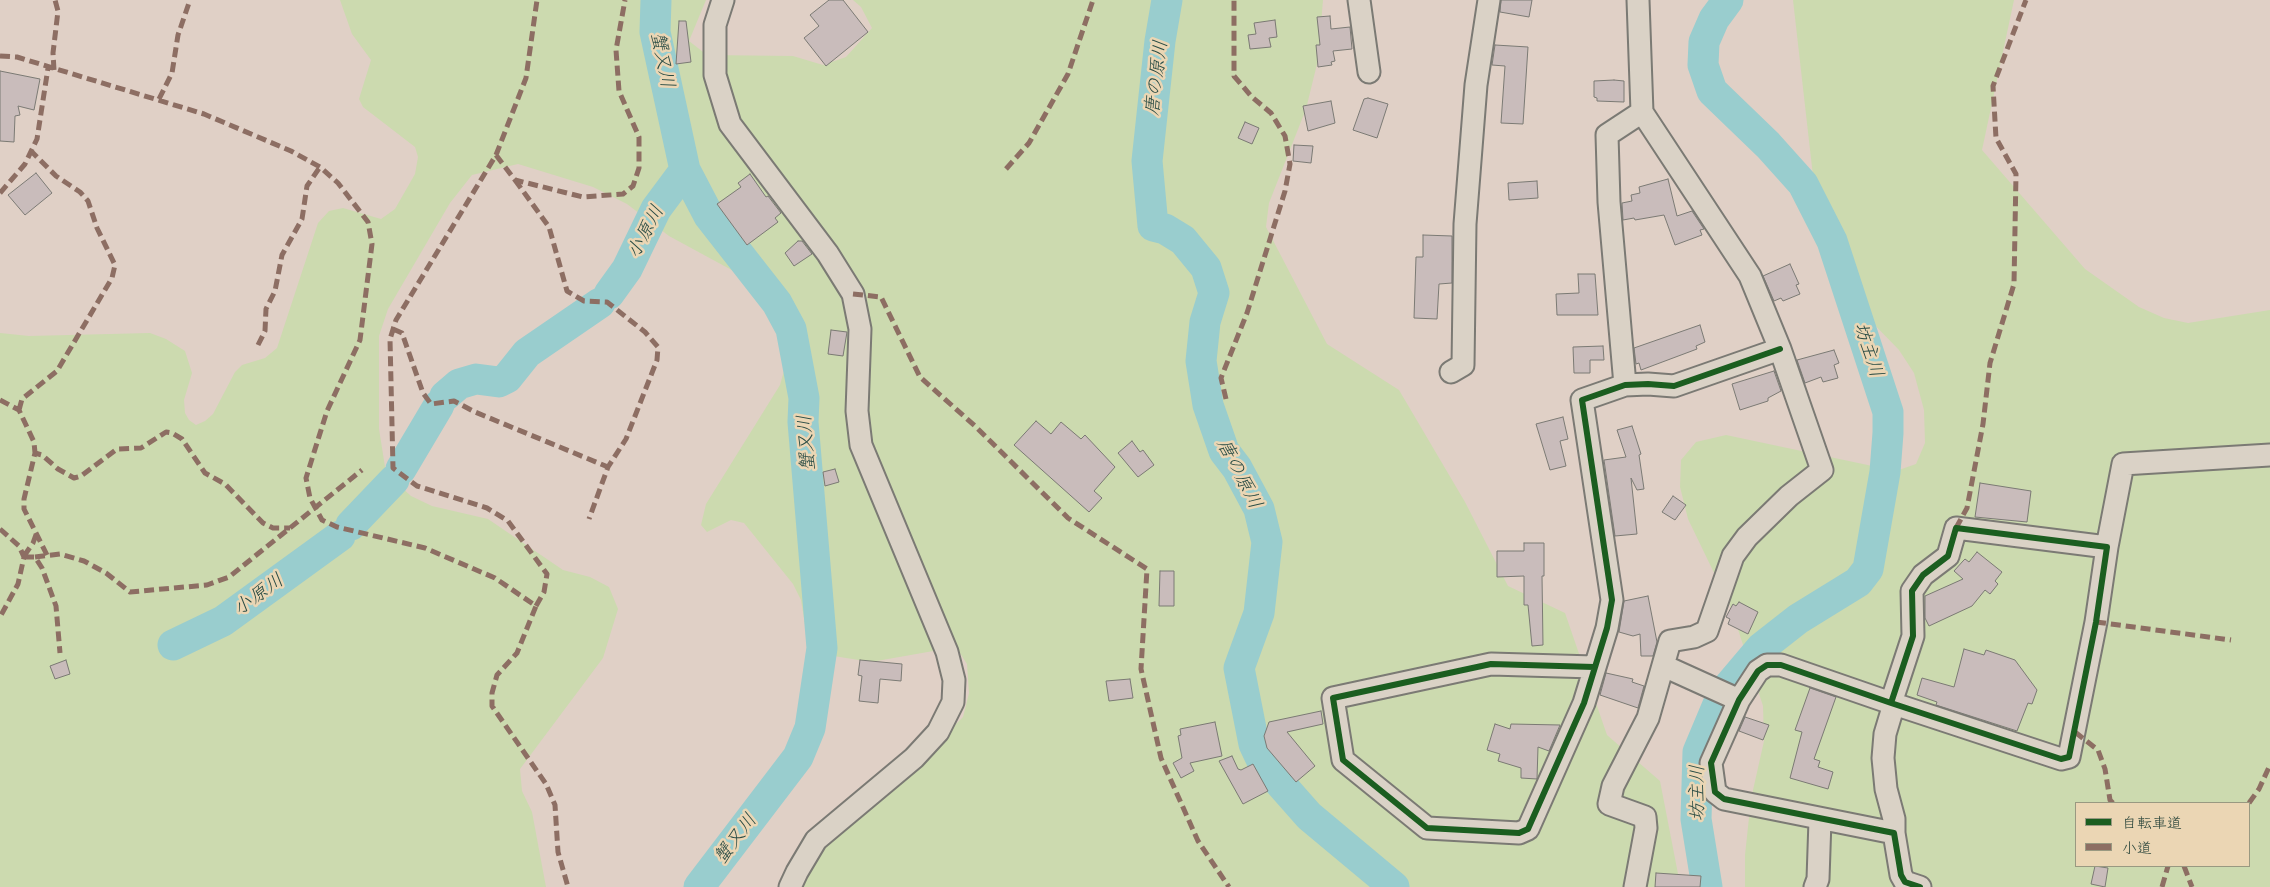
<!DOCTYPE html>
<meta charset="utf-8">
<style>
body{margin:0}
#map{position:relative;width:2270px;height:887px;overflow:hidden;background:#e0d0c6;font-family:"Shantell Sans","Klee One",sans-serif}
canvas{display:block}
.legend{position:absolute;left:2075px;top:802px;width:175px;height:65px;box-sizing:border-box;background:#ebd6b4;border:1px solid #999981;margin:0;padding:6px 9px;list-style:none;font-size:15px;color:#1f3d34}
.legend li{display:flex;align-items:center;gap:10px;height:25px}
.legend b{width:25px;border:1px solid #999981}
</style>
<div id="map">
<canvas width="2270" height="887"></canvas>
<ul class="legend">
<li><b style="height:6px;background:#1b5e20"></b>自転車道</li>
<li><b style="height:6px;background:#8d6e63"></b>小道</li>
</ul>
</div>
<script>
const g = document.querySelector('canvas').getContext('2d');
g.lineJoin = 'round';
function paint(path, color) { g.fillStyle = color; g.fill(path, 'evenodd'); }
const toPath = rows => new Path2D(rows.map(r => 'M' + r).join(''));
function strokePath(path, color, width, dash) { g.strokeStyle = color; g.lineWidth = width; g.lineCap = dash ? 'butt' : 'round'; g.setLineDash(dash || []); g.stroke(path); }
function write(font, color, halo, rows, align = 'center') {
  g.font = font + ' "Shantell Sans","Klee One",sans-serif'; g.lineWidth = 5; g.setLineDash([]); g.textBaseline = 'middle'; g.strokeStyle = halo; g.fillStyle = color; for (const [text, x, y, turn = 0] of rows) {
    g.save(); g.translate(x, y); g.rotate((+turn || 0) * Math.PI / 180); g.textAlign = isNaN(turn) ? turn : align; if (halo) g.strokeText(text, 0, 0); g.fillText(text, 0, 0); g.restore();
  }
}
const green = toPath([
 [340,0,706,0,689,41,707,55,793,56,823,65,846,57,872,28,861,7,853,0,1323,0,1318,60,1306,109,1269,203,1266,227,1327,344,1399,390,1465,502,1508,586,1565,613,1607,735,1660,781,1679,879,1677,887,802,887,803,878,814,854,928,752,963,717,969,693,967,664,956,647,871,662,815,653,808,643,801,600,793,584,744,523,731,520,707,532,701,525,706,504,780,385,791,346,787,332,739,274,669,236,627,204,593,187,518,164,472,175,450,203,388,309,379,336,379,429,386,473,411,496,432,506,488,519,563,570,590,577,609,587,618,609,603,658,520,769,522,791,532,812,546,887,0,887,0,333,29,336,150,333,166,339,185,351,192,373,184,400,185,413,189,420,196,425,205,421,213,414,235,372,242,365,265,358,277,348,318,223,329,211,343,208,381,219,395,209,415,174,418,157,415,147,363,107,359,99,371,60,352,34],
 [1793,0,2014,0,1982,150,2085,269,2139,307,2164,318,2188,323,2270,310,2270,887,1745,887,1745,855,1751,799,1764,741,1763,706,1731,608,1688,519,1680,487,1681,460,1696,442,1726,435,1896,471,1916,464,1925,443,1924,410,1914,373,1899,350,1863,313,1848,292,1829,244,1813,176],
 [2076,803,2249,803,2249,866,2076,866]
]);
const river = toPath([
 [656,0,655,32,685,170,709,216,777,303,791,329,804,398,803,422,822,648,810,728,798,757,699,887],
 [1167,0,1160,41,1147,161,1153,226,1165,229,1183,240,1206,268,1214,293,1205,322,1201,361,1208,405,1224,451,1237,468,1259,509,1267,542,1259,613,1239,668,1254,744,1264,765,1309,816,1394,887],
 [609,294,627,269,656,209,685,170],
 [445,396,459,384,476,379,499,382,507,378,527,353,600,303],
 [401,469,439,405],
 [351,525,394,480],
 [173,645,223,621,340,536],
 [1728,687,1761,648,1798,619,1858,582,1868,569,1885,472,1888,433,1888,412,1832,241,1803,184,1768,145,1712,91,1703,65,1704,42,1714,19,1728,0],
 [1707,887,1696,819,1698,752,1719,702]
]);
const building = toPath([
 [829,0,843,0,868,32,826,66,804,38,819,26,810,15,829,0],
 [1501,0,1532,0,1529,17,1500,12,1501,0],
 [1330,16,1331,29,1350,27,1352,49,1333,51,1335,61,1331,62,1332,65,1318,67,1316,45,1320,45,1317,17,1330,16],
 [1275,20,1277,37,1269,38,1271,47,1250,49,1248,35,1256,34,1254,23,1275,20],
 [679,21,686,21,691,62,676,64,679,21],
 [1495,45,1528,47,1523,124,1501,123,1505,66,1492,65,1495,45],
 [0,71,40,79,34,110,18,106,20,115,15,116,14,142,0,141,0,71],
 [1614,80,1624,81,1624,102,1597,101,1597,98,1594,97,1594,81,1614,80],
 [1368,98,1388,104,1377,138,1353,130,1364,99,1368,98],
 [1331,101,1335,123,1308,131,1303,106,1331,101],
 [1245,122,1259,128,1252,144,1238,138,1245,122],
 [1294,145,1313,146,1311,163,1293,161,1294,145],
 [36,173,52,193,25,215,8,195,36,173],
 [750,174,766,197,768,196,781,213,775,218,778,222,747,245,717,204,741,187,738,183,750,174],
 [1668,179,1677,216,1692,211,1704,229,1700,230,1702,235,1675,245,1664,215,1635,220,1634,218,1623,220,1622,203,1632,201,1631,195,1640,193,1639,187,1668,179],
 [1537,181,1538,198,1509,200,1508,183,1537,181],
 [1423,235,1452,236,1452,283,1439,284,1437,319,1414,318,1416,257,1423,257,1423,235],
 [798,241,802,241,812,254,794,266,785,253,798,241],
 [1790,264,1799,284,1796,285,1800,294,1783,301,1781,298,1774,301,1763,276,1790,264],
 [1578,274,1595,274,1598,315,1557,315,1556,294,1579,293,1578,274],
 [1700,325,1705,342,1696,346,1697,349,1641,370,1639,363,1636,364,1634,348,1700,325],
 [831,330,847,332,843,356,828,354,831,330],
 [1603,346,1604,360,1590,360,1590,373,1574,373,1573,347,1603,346],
 [1834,350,1839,363,1834,365,1838,378,1823,382,1821,377,1805,383,1797,360,1834,350],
 [1774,371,1781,391,1768,398,1768,401,1740,410,1732,384,1774,371],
 [1563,417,1568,439,1560,441,1566,466,1550,470,1536,424,1563,417],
 [1036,421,1051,434,1061,422,1081,439,1085,435,1115,467,1094,491,1102,498,1089,512,1014,445,1036,421],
 [1632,426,1641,454,1639,455,1644,489,1637,490,1631,478,1637,534,1615,536,1604,460,1626,457,1617,430,1632,426],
 [1132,441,1140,452,1143,450,1154,465,1138,477,1118,453,1132,441],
 [835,469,839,482,825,486,823,472,835,469],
 [1980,483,2031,491,2027,522,1975,517,1980,483],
 [1673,496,1686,505,1675,520,1662,512,1673,496],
 [1524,543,1544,543,1544,576,1542,576,1543,645,1532,646,1528,605,1524,605,1524,576,1497,577,1497,551,1524,551,1524,543],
 [1977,552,2002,572,1995,581,1998,584,1990,594,1985,590,1972,606,1929,626,1925,618,1925,596,1963,579,1954,571,1963,561,1965,559,1969,562,1977,552],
 [1160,571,1174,571,1174,606,1159,606,1160,571],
 [1648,596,1657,642,1653,656,1641,656,1640,634,1633,636,1619,632,1624,601,1648,596],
 [1739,602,1758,612,1748,634,1728,624,1730,619,1726,617,1733,604,1736,606,1739,602],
 [1964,649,1984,655,1986,650,2015,660,2037,690,2032,704,2028,703,2017,731,1936,705,1937,702,1917,695,1922,678,1954,687,1964,649],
 [66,660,70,674,55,679,50,666,66,660],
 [860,660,902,664,901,681,880,679,878,703,859,701,862,676,858,675,860,660],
 [1606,673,1633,679,1632,682,1644,686,1638,708,1600,695,1606,673],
 [1130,679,1133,698,1109,701,1106,681,1130,679],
 [1810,688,1836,697,1814,759,1820,761,1818,767,1833,772,1828,789,1790,778,1802,732,1795,730,1810,688],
 [1321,711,1323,724,1287,732,1315,766,1296,782,1267,748,1264,736,1269,722,1321,711],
 [1745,717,1769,725,1763,740,1739,731,1745,717],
 [1215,722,1222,756,1190,763,1194,771,1181,778,1173,763,1182,758,1178,736,1181,735,1180,729,1215,722],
 [1495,724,1510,729,1511,724,1560,725,1549,751,1538,747,1537,779,1521,778,1521,768,1498,761,1500,754,1487,750,1495,724],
 [1232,756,1238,769,1241,770,1253,764,1268,791,1243,804,1219,761,1232,756],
 [2095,866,2108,868,2105,887,2091,884,2095,866],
 [1656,873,1701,876,1700,887,1655,887,1656,873]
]);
const minor = toPath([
 [723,0,715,25,715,75,730,124,828,254,853,294,860,329,857,411,861,445,947,652,954,680,953,702,938,732,914,758,816,840,797,872,790,887],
 [1359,0,1369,72],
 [1451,372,1463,365,1465,224,1476,85,1489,0],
 [1625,385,1609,202,1607,135,1642,112],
 [2107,547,2123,464,2270,455],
 [1664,666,1739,700],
 [1594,667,1491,664,1333,698,1343,760,1427,828,1519,833,1528,829,1584,703,1607,628,1612,600,1582,400,1625,385,1648,384,1674,386,1780,349],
 [1891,703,1913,636,1912,591,1923,575,1948,556,1956,528,2107,547,2096,622,2069,757,2061,759,1891,703,1781,665,1767,665,1758,671,1739,700,1711,763,1715,792,1724,799,1894,833,1901,875,1905,882,1920,887],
 [1894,833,1894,819,1886,789,1883,758,1885,734,1894,704],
 [1635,887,1646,828,1645,817,1609,804,1613,786,1648,718,1670,641,1694,637,1707,631,1733,556,1747,537,1789,496,1822,470,1780,349,1750,276,1642,112,1638,0],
 [1815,887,1818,879,1820,820]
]);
const quiet = toPath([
 [0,56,17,57,204,114,291,151,320,167,338,183,368,222,372,244,360,340,327,411,306,478,310,498,322,520,337,527,425,548,495,578,536,606,517,653,497,675,492,693,492,706,546,784,555,805,558,852,568,887],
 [54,70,53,53,58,11,55,0],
 [159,99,172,73,178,35,190,0],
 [496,155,515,180,583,197,623,194,633,186,639,168,639,137,619,91,616,50,625,0],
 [1006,169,1029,143,1068,74,1093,0],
 [515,180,549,227,567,291,584,301,607,302,645,332,658,347,657,360,626,439,608,467,589,519],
 [0,193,25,164,37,139,48,68],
 [853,294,881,297,920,377,975,426,1068,518,1147,569,1141,669,1161,758,1198,841,1229,887],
 [393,329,402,333,423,393,431,404,454,401,475,412,608,467],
 [258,345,265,331,266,309,275,291,282,255,302,219,307,186,320,167],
 [1226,399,1221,378,1247,313,1285,191,1290,164,1285,136,1271,113,1252,97,1234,76,1234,0],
 [0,400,19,410,34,442,35,453],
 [19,410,22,399,57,371,112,278,115,265,97,228,88,201,80,192,56,176,32,152],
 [1956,528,1967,508,1983,424,1990,363,2014,284,2016,174,1996,138,1993,86,2026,0],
 [0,529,19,546,24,557,18,584,0,617],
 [47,555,24,509,24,499,35,453,42,455,58,469,74,478,81,476,117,449,141,448,166,432,172,433,182,439,205,473,225,484,263,523,273,528,290,528],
 [24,556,33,543,37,532],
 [24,557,35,557,42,568,56,606,60,653],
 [35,557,60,554,84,561,106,573,130,592,207,585,229,577,362,470],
 [536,606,544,592,547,574,508,521,487,508,417,486,393,468,390,339,396,320,496,155,526,78,537,0],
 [2096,622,2231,640],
 [2075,732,2098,750,2105,769,2110,800,2113,803],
 [2249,803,2259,789,2270,765],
 [2184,866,2192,887],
 [2162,887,2168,866]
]);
const cycleway = toPath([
 [1594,667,1491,664,1333,698,1343,760,1427,828,1519,833,1528,829,1584,703,1607,628,1612,600,1582,400,1625,385,1648,384,1674,386,1780,349],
 [1891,703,1913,636,1912,591,1923,575,1948,556,1956,528,2107,547,2096,622,2069,757,2061,759,1891,703,1781,665,1767,665,1758,671,1739,700,1711,763,1715,792,1724,799,1894,833,1901,875,1905,882,1920,887]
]);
const waterNames = [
 ["蟹又川",662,60,79],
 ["唐の原川",1157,78,-83],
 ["小原川",646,232,-62],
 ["坊主川",1868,350,72],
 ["蟹又川",807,443,-94],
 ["唐の原川",1239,474,63],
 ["小原川",259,595,-36],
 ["坊主川",1698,793,-90],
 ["蟹又川",736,839,-53]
];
paint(green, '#ccdaaf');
strokePath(river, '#99cdce', 31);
paint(building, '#c9bcbb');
strokePath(building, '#7b7a74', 1);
strokePath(minor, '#7b7a74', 25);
strokePath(minor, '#dad2c6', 21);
strokePath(quiet, '#8d6e63', 5, [10, 5]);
strokePath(cycleway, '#1b5e20', 6);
write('italic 19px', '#284b44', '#ebd6b4', waterNames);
</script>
